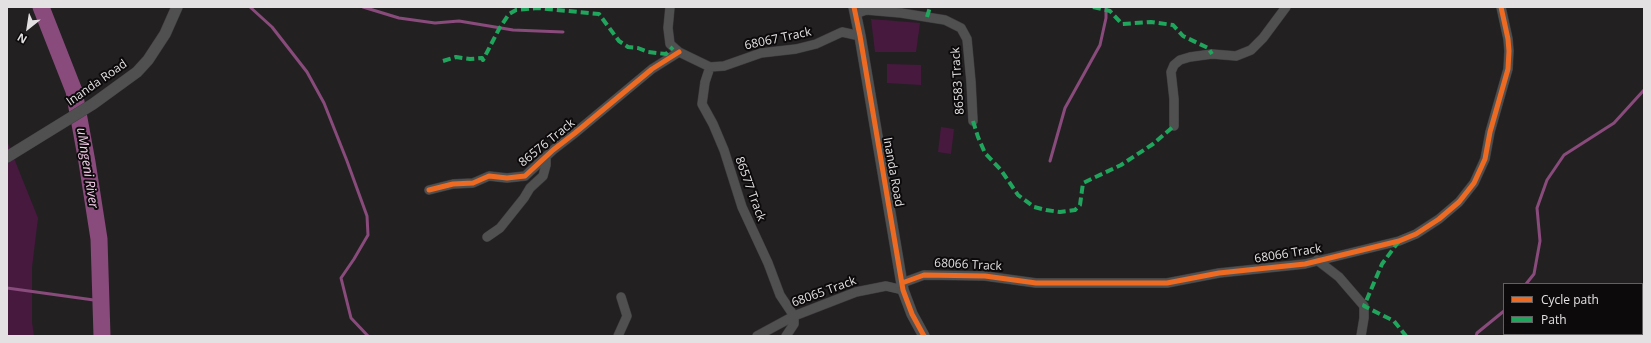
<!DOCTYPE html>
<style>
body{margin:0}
#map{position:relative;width:1651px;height:343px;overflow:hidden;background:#232022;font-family:"Open Sans",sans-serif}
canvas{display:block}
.frame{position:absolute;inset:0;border:8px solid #e4e1e3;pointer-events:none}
.legend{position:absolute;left:1503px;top:283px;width:140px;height:52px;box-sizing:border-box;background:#0c0a0b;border:1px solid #626061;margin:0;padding:5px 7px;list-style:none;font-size:12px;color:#e4e1e3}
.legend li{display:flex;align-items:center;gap:8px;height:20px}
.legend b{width:20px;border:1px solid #626061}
.north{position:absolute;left:8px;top:8px;width:40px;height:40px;-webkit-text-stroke:3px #0c0a0b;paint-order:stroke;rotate:210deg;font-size:11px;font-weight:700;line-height:16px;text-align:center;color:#e4e1e3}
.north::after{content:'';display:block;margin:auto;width:14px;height:18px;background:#e4e1e3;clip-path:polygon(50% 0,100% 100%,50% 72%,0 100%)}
</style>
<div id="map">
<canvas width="1651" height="343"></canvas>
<div class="frame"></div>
<ul class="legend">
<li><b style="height:5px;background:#ed6a23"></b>Cycle path</li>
<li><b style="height:5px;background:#20a55d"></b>Path</li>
</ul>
<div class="north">N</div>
</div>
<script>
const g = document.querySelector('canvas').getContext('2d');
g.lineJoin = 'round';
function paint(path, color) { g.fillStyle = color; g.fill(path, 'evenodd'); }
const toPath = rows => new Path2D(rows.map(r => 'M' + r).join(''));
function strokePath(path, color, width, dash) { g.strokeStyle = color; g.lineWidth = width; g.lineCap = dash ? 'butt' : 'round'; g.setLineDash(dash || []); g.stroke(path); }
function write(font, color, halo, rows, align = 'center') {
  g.font = font + ' "Open Sans",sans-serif'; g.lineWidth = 4; g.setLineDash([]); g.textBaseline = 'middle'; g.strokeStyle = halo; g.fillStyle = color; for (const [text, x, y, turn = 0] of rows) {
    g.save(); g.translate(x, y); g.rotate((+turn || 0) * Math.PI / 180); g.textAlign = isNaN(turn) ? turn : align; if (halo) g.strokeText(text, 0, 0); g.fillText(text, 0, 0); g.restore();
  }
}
const green = toPath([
 [871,19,920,23,916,52,875,52],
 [887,64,921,65,921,85,887,83],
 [941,127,954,129,951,154,938,152],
 [7,141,38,218,32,267,32,322,34,336,7,336]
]);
const stream = toPath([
 [250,7,272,27,307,72,324,103,347,161,367,216,368,235,354,259,341,278,351,318,368,336],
 [363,7,399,18,435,23,459,21,513,30,563,32],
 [1050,161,1065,108,1100,45,1106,18,1106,7],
 [1526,284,1534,274,1540,241,1537,208,1547,180,1564,155,1614,123,1644,90],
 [7,288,101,301],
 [1476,336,1477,333,1504,311]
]);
const river = toPath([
 [41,7,74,91,87,162,99,239,102,336]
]);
const minor = toPath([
 [670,7,668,28,670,44,679,52,710,67,724,66,761,53,796,49,816,44,842,32,860,36],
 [855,14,866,10,901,13,945,20,961,28,967,39,971,82,973,121],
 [710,67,705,82,702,104,713,124,724,150,742,207,768,263,780,295,794,316,794,324,786,336],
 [1174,126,1174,99,1171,72,1174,65,1180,60,1190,57,1212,54,1236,56,1251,50,1263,38,1286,7],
 [429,190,453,184,473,183,489,176,507,178,525,176,553,150,575,133,652,69,679,52],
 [487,237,500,228,524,198,530,188,543,176,546,165,546,157],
 [1317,260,1339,277,1364,306,1364,318,1361,336],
 [902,283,924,275,985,276,1036,283,1167,283,1219,273,1305,264,1399,241,1416,234,1439,219,1459,202,1474,183,1485,159,1490,132,1508,69,1509,51,1508,39,1501,7],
 [618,336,627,316,621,297],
 [757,336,794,316,856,292,886,286,903,290]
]);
const tertiary = toPath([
 [854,7,860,36,903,290,912,314,924,336],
 [7,157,93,104,137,72,148,60,165,34,177,7]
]);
const quiet = toPath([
 [1093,7,1110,11,1122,24,1151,22,1173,25,1183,36,1208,48,1212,54],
 [927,17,930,7],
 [443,61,456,57,470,59,482,58,483,60,499,29,509,14,516,10,537,8,599,14,619,41,628,47,638,48,648,52,666,54,673,47],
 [973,121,978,137,985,153,1001,170,1018,195,1034,207,1046,210,1060,212,1075,210,1080,205,1083,183,1121,165,1153,144,1174,126],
 [1399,241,1382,264,1364,306,1394,321,1406,336],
 [1642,299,1644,298],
 [1518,336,1521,334]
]);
const cycleway = toPath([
 [854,7,860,36,903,290,912,314,924,336],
 [429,190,453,184,473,183,489,176,507,178,525,176,553,150,575,133,652,69,679,52],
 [902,283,924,275,985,276,1036,283,1167,283,1219,273,1305,264,1399,241,1416,234,1439,219,1459,202,1474,183,1485,159,1490,132,1508,69,1509,51,1508,39,1501,7]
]);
const streetNames = [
 ["68067 Track",778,39,-12],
 ["86583 Track",958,81,-94],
 ["Inanda Road",97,83,-35],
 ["86576 Track",547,143,-39],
 ["Inanda Road",893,172,80],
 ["86577 Track",750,189,70],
 ["68066 Track",1288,254,-9],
 ["68066 Track",968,265,3],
 ["68065 Track",824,292,-20]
];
const waterNames = [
 ["uMngeni River",87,168,81]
];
paint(green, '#47193f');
strokePath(stream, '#884b7b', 3);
strokePath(river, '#884b7b', 17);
strokePath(minor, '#3d3c3d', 10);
strokePath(tertiary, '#3d3c3d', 12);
strokePath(minor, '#515051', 9);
strokePath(tertiary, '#515051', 11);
strokePath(quiet, '#20a55d', 4, [8, 4]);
strokePath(cycleway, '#ed6a23', 5);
write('12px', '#e4e1e3', '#0c0a0b', streetNames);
write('italic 13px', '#f7d0ed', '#0c0a0b', waterNames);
</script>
